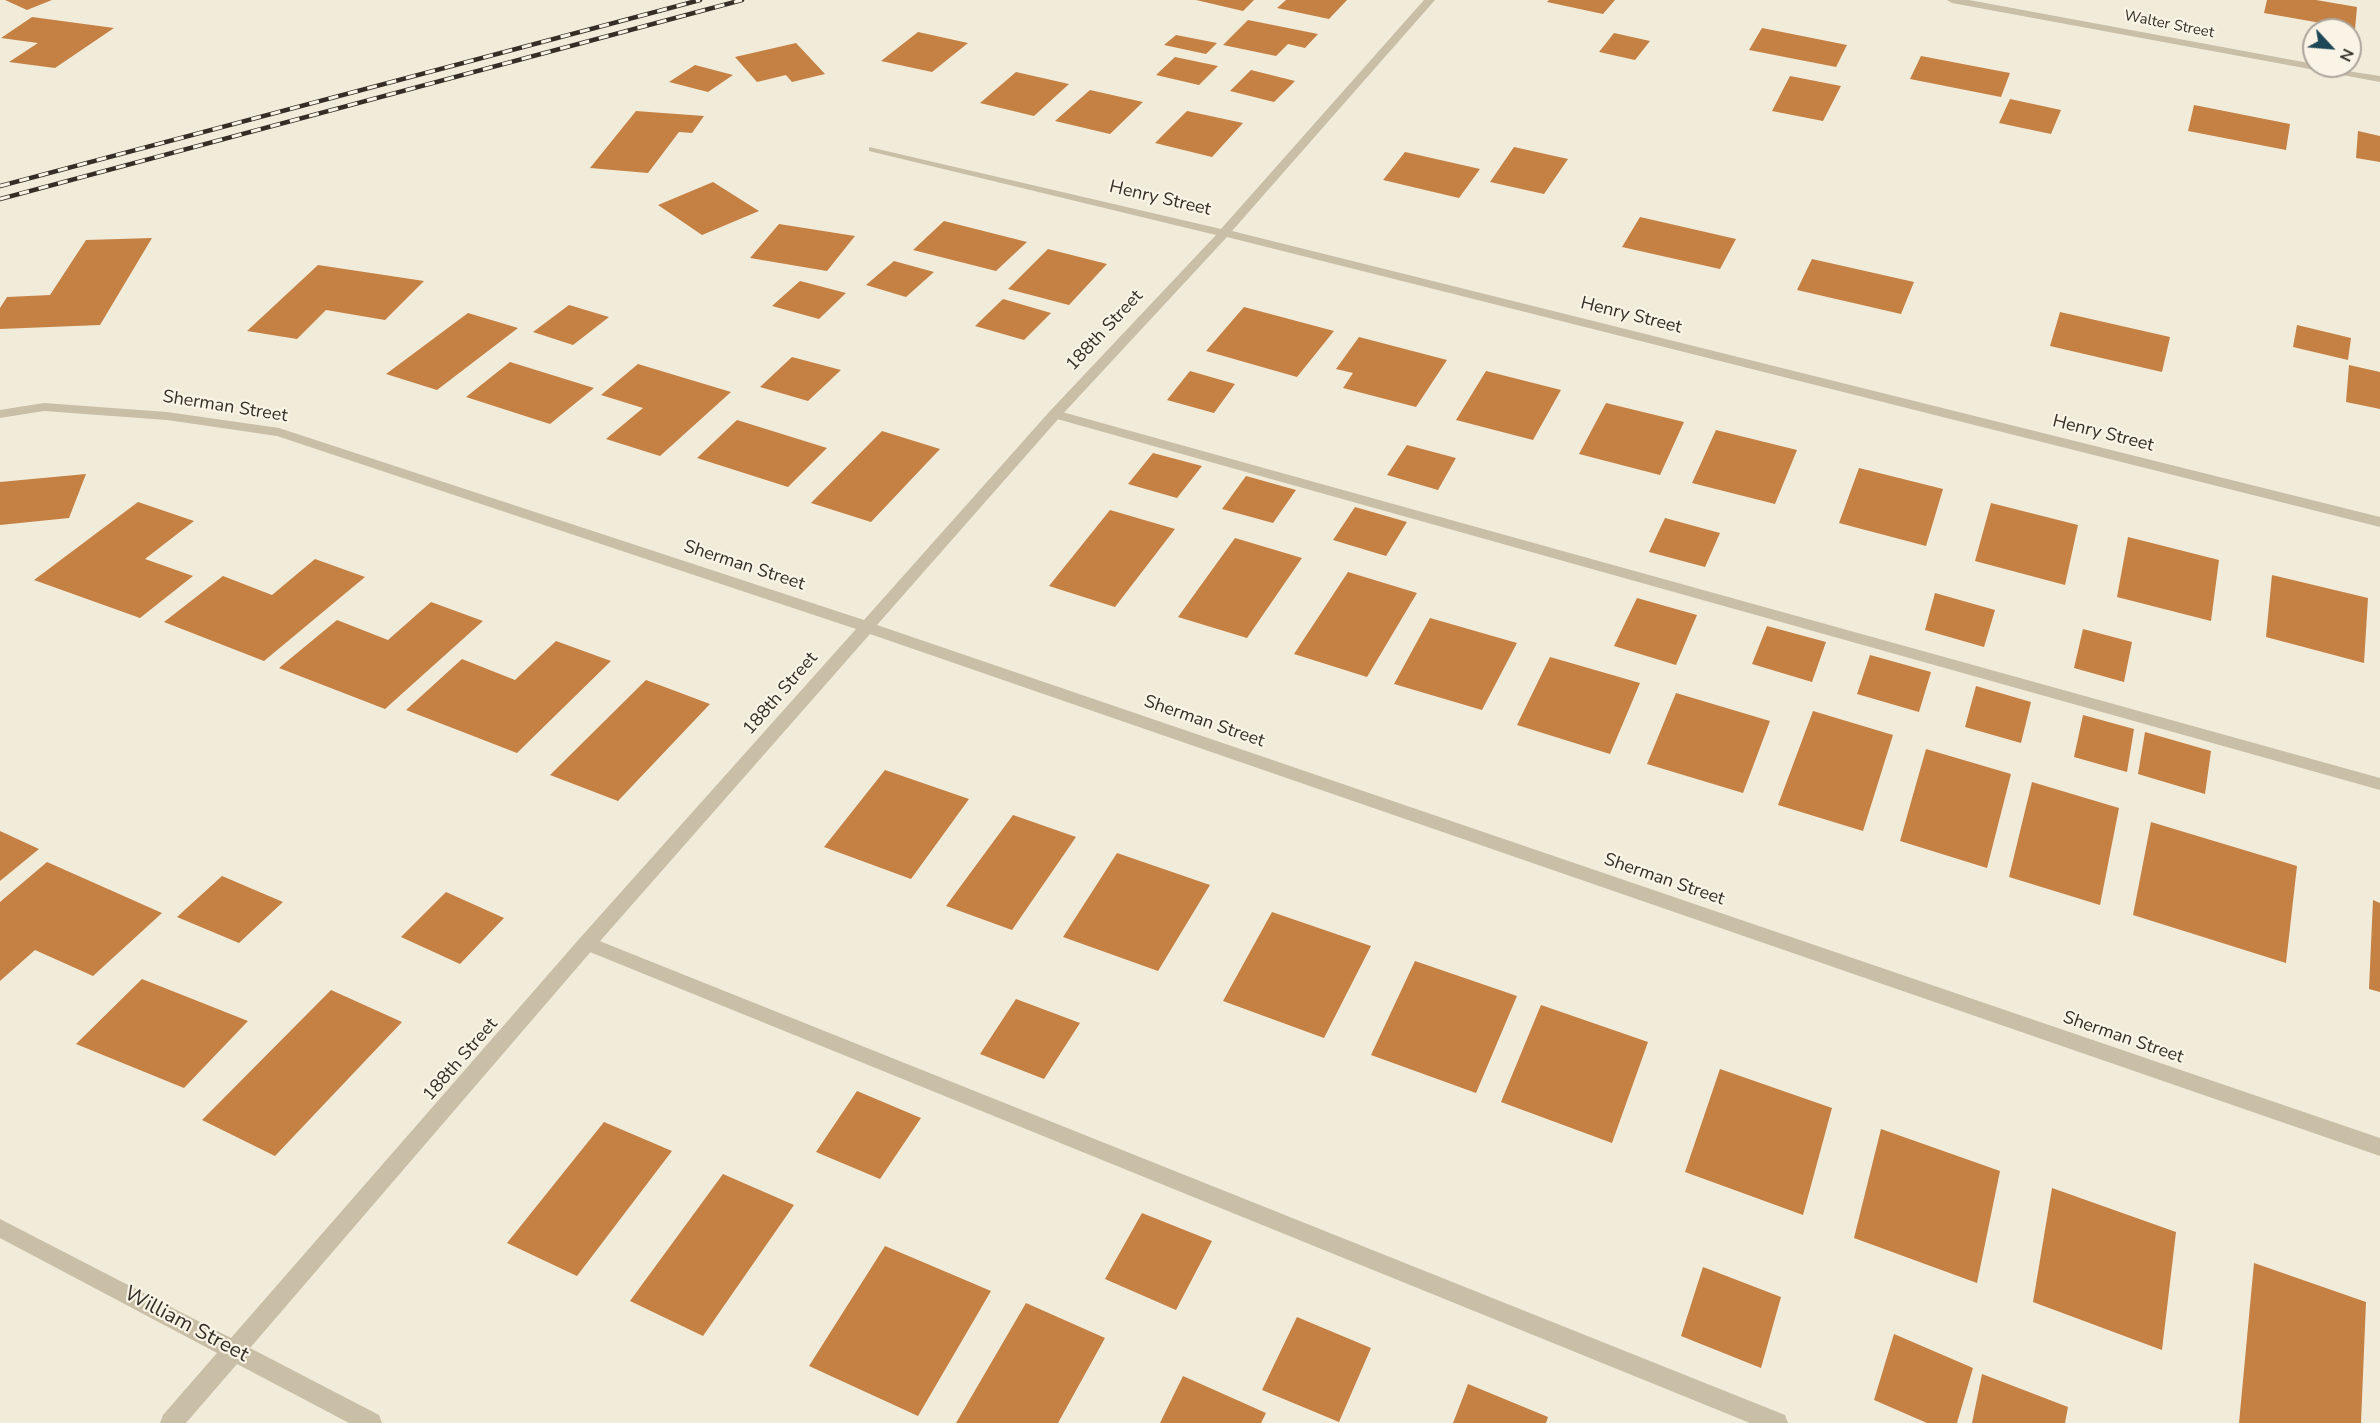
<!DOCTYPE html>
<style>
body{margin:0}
#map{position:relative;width:2380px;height:1423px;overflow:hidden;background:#f1ebda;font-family:"Nunito Sans",sans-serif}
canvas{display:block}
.north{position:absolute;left:2302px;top:18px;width:60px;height:60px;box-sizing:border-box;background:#f9f4e6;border:2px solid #aba59a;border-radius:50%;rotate:116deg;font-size:16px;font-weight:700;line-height:24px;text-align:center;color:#352e27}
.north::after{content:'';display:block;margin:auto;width:21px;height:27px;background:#1d4656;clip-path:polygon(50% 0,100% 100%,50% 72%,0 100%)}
</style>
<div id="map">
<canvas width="2380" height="1423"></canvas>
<div class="north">N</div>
</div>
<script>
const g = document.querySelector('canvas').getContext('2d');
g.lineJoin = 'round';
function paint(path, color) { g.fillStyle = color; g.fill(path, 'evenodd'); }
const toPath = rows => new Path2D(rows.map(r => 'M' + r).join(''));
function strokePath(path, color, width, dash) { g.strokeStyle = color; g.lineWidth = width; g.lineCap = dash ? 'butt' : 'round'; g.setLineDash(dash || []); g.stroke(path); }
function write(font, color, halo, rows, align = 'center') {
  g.font = font + ' "Nunito Sans",sans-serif'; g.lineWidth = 4.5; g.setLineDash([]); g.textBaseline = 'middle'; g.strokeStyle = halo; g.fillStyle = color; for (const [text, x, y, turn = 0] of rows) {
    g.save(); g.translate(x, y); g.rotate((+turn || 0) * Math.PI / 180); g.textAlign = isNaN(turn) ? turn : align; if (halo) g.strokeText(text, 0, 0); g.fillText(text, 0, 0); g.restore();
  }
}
const building = toPath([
 [5,0,52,0,27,10],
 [1196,0,1254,0,1243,11],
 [1286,0,1347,0,1329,19,1277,8],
 [1549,0,1615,0,1603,14,1547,2],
 [2267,0,2316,0,2357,7,2355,29,2264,13],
 [32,17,114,28,55,68,9,62,38,43,1,38],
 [1248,20,1318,34,1305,48,1288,44,1276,56,1223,45],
 [1762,28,1847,45,1836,67,1749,50],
 [918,32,968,43,932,72,881,61],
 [1614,33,1650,41,1635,60,1599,52],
 [1176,35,1217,43,1206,54,1164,45],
 [796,43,825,74,792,82,786,75,757,82,735,57],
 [1921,56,2010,73,2001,97,1910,79],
 [1175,57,1218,66,1199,85,1156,75],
 [695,65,733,75,708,92,669,82],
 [1251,70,1295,81,1274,102,1230,91],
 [1016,72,1069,84,1034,116,980,103],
 [1790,76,1841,86,1823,121,1772,111],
 [1090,90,1143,102,1110,134,1055,121],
 [2010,99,2061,110,2051,134,1999,123],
 [2194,105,2290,124,2286,150,2188,131],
 [636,111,704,116,692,133,679,132,648,173,590,168],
 [1187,111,1243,123,1212,157,1155,143],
 [2358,131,2380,136,2380,162,2356,158],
 [1514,147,1568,159,1544,194,1490,182],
 [1405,152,1480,169,1459,198,1383,180],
 [713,182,759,211,702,235,658,205],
 [1640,217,1736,239,1720,269,1622,247],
 [944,221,1027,242,996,271,913,250],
 [779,224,855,236,827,271,750,258],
 [152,238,100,325,0,329,0,308,7,297,50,295,86,240],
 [1048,249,1107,264,1069,305,1008,289],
 [1812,259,1914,282,1901,314,1797,290],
 [894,261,934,272,906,297,866,285],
 [318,265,424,281,385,320,326,310,297,339,247,331],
 [800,281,846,293,819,319,772,306],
 [1003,299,1051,313,1024,340,975,326],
 [569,305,609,317,573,345,533,332],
 [1244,307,1334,331,1297,377,1206,351],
 [2060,312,2170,337,2162,372,2050,346],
 [468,313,518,328,437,390,386,374],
 [2297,325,2351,338,2348,360,2293,347],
 [1359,337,1447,360,1416,407,1343,388,1353,373,1336,369],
 [792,357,841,370,808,401,760,387],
 [510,362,594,388,550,424,466,397],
 [638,364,731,392,660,456,606,439,643,408,601,395],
 [2349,365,2380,372,2380,409,2346,402],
 [1190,371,1235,384,1214,413,1167,400],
 [1486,371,1561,390,1533,440,1456,420],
 [1606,403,1684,422,1660,475,1579,454],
 [737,420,827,448,788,487,697,458],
 [1716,430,1797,450,1775,504,1692,483],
 [882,431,940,449,871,522,811,503],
 [1407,445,1456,458,1438,490,1387,475],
 [1153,453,1202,466,1177,498,1128,484],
 [1859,468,1943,489,1926,546,1839,523],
 [86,474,69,518,0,525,0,482],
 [1246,476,1296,490,1273,523,1222,509],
 [138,502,194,521,145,559,193,576,140,618,34,580],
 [1991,503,2078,525,2065,585,1975,561],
 [1355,507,1407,522,1386,556,1333,540],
 [1110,510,1175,529,1115,607,1049,586],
 [1665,518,1720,533,1705,567,1649,552],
 [2128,537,2219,560,2211,621,2117,597],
 [1235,538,1302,558,1247,638,1178,617],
 [315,559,365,577,264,661,164,622,223,576,272,595],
 [1348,572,1417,593,1367,677,1294,654],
 [2272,575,2368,598,2364,663,2266,637],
 [1935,593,1995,610,1984,647,1925,630],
 [1637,598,1697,615,1676,665,1614,646],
 [431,602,483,621,385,709,279,668,337,620,388,640],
 [1430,618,1517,643,1482,710,1394,684],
 [1767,626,1826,642,1812,682,1752,664],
 [2083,629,2132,642,2124,682,2074,668],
 [556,641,611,661,517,753,406,710,462,659,515,680],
 [1870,655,1931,672,1919,712,1857,694],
 [1550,657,1640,683,1610,754,1517,725],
 [646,680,710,704,618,801,550,775],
 [1976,686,2031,702,2021,743,1965,727],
 [1676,693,1770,721,1743,793,1647,764],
 [1813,711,1893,735,1863,831,1778,805],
 [2083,715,2134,729,2127,772,2074,757],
 [2145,732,2211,751,2205,794,2138,774],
 [1926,749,2011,774,1987,868,1900,841],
 [885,770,969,799,911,879,824,847],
 [2032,782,2119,808,2100,905,2009,877],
 [1013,815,1076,837,1012,930,946,906],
 [2151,822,2297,866,2286,963,2133,915],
 [0,831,39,849,0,881],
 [1117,853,1210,885,1158,971,1063,937],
 [47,862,162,913,93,976,35,950,0,981,0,902],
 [222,876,283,902,239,943,177,917],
 [446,892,504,918,460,964,401,937],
 [2373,900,2380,903,2380,992,2369,989],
 [1272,912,1371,946,1324,1038,1223,1001],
 [1415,961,1517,996,1476,1093,1371,1055],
 [142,979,248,1021,184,1088,76,1044],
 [331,990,402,1022,275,1156,202,1120],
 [1016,999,1080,1023,1044,1079,980,1054],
 [1541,1005,1648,1042,1612,1143,1501,1102],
 [1720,1069,1832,1108,1803,1215,1685,1172],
 [857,1091,921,1118,880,1179,816,1152],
 [604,1122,672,1151,577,1276,507,1243],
 [1881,1129,2000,1171,1977,1283,1854,1238],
 [723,1174,794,1205,703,1336,630,1301],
 [2052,1188,2176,1232,2162,1350,2033,1302],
 [1142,1213,1212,1241,1176,1310,1105,1279],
 [885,1246,991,1291,918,1416,809,1366],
 [2254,1263,2366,1302,2361,1423,2239,1423],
 [1703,1267,1781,1297,1761,1368,1681,1336],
 [1026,1303,1105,1338,1058,1423,956,1423],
 [1297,1317,1371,1348,1339,1422,1262,1390],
 [1894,1334,1973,1368,1957,1423,1927,1423,1874,1400],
 [1982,1374,2068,1407,2065,1423,1972,1423],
 [1183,1376,1266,1413,1261,1423,1160,1423],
 [1468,1384,1548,1417,1546,1423,1453,1423]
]);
const service = toPath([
 [1055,410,2380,778,2380,790,1050,417,1050,411,1055,410],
 [587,936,1785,1415,1788,1423,1750,1423,580,948,578,943,580,938,587,936]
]);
const minor = toPath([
 [1424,0,1435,0,1232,231,2380,517,2380,527,1227,237,1060,417,877,625,2380,1138,2380,1156,870,634,594,948,250,1348,379,1415,382,1423,349,1423,237,1364,186,1423,160,1423,163,1415,217,1353,0,1238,0,1219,231,1338,580,938,856,629,277,436,167,420,44,411,0,418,0,410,44,403,167,412,279,428,864,620,1050,411,1216,235,869,151,869,147,1221,229,1424,0],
 [1947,0,1969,0,2314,64,2314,66,2380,76,2380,82,1952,3,1947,0]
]);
const rail = toPath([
 [0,186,700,0],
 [0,199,742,0]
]);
const farStreetnames = [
 ["Walter Street",2169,25,11]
];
const streetNames = [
 ["Henry Street",1160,199,13],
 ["Henry Street",1631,316,14],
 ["188th Street",1105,331,-47],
 ["Sherman Street",225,407,9],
 ["Henry Street",2103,434,14],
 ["Sherman Street",744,566,18],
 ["188th Street",781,694,-49],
 ["Sherman Street",1204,722,19],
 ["Sherman Street",1664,880,19],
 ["Sherman Street",2123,1038,19],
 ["188th Street",461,1060,-49]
];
const nearStreetnames = [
 ["William Street",186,1325,28]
];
paint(building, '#c58044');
paint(service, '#c9bea6');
paint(minor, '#c9bea6');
strokePath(rail, '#352e27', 4.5);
strokePath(rail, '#f9f4e6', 3, [10]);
write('15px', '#352e27', '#f9f4e6', farStreetnames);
write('18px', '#352e27', '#f9f4e6', streetNames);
write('21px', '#352e27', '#f9f4e6', nearStreetnames);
</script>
